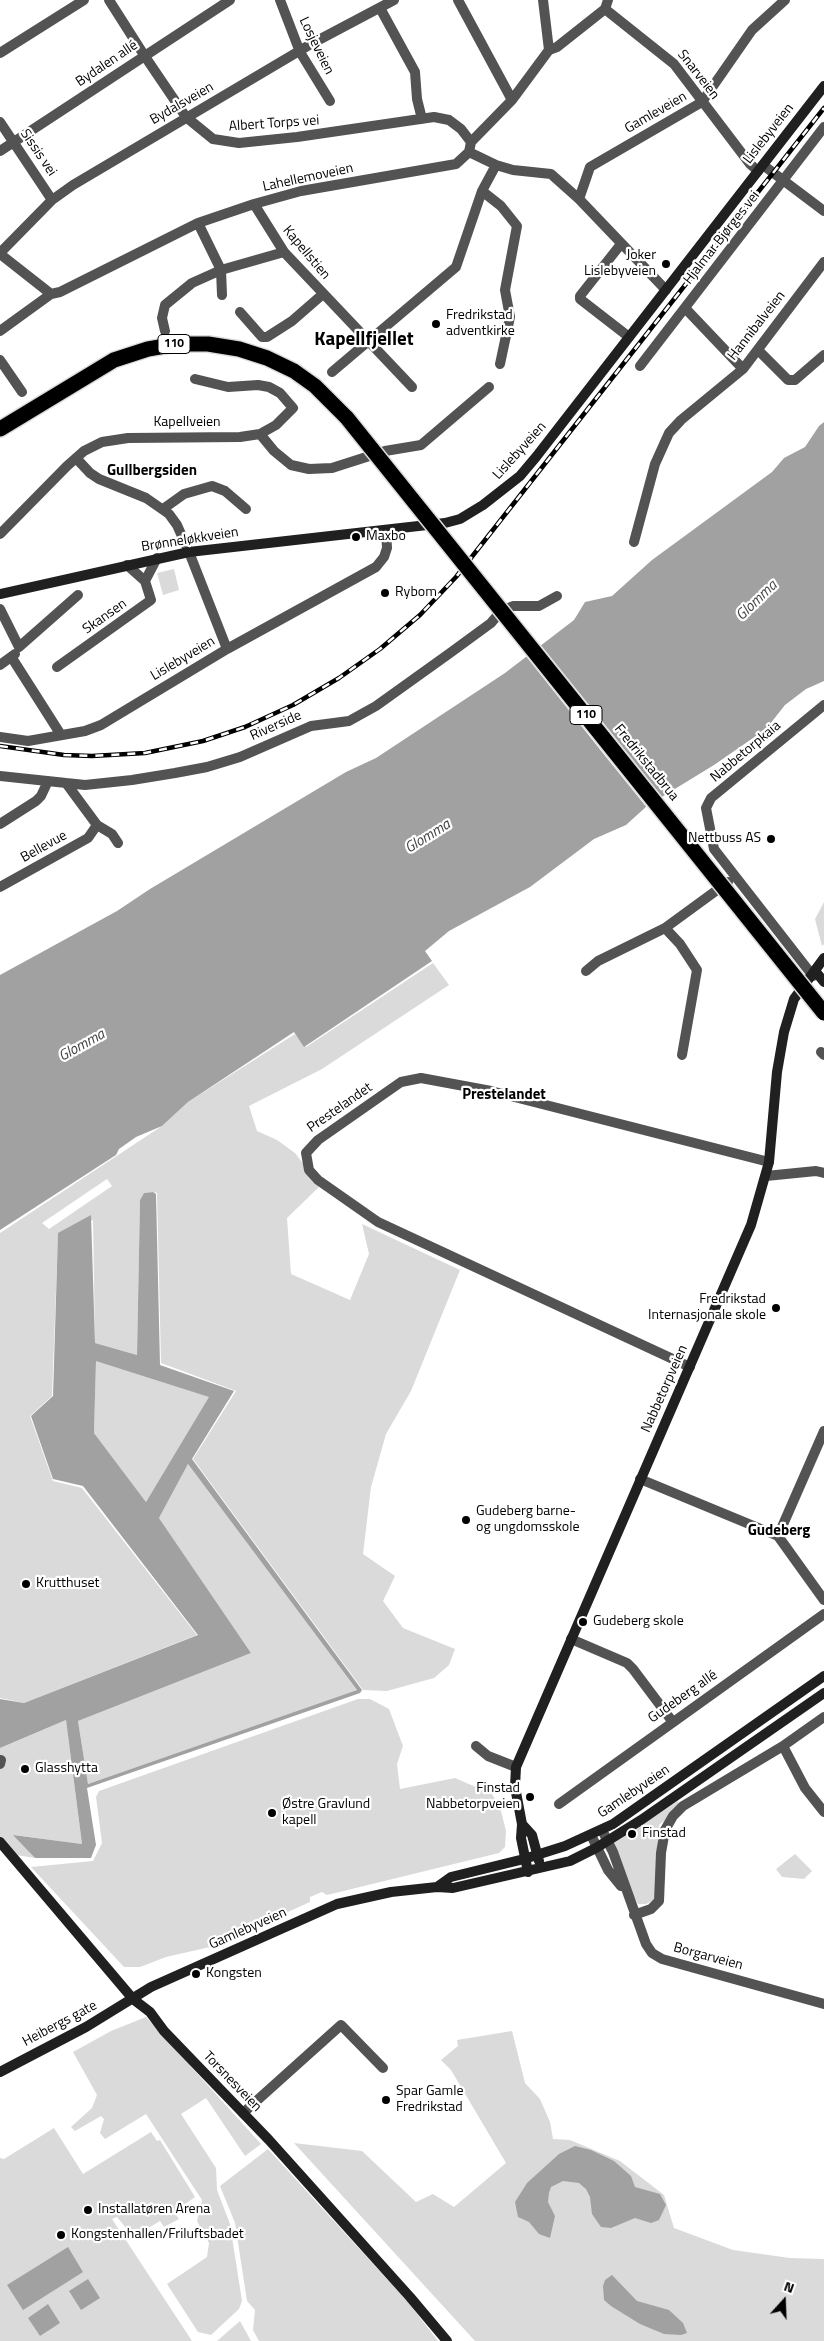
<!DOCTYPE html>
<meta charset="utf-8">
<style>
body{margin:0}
#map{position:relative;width:824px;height:2341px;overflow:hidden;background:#fff;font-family:"Titillium Web",sans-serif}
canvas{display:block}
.north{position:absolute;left:759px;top:2276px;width:50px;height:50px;-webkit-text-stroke:4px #fff;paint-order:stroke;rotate:20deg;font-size:14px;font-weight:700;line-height:20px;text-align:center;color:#000}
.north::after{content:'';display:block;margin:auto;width:18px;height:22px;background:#000;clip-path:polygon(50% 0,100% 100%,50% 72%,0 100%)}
</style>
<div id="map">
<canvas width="824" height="2341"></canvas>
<div class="north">N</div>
</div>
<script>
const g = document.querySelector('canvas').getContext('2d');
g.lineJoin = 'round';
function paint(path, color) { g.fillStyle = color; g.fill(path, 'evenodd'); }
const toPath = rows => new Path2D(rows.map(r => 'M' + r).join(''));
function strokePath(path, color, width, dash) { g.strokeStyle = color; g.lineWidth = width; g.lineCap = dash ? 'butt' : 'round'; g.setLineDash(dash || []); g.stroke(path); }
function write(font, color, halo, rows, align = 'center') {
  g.font = font + ' "Titillium Web",sans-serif'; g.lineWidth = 4.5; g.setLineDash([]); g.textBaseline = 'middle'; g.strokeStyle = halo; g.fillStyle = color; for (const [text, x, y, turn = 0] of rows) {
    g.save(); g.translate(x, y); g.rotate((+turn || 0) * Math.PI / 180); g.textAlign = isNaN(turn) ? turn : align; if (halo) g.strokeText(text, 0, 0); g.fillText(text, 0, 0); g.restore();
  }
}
const green = toPath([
 [174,569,179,590,163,595,157,573],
 [824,902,824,944,822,946,815,919],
 [433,963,449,985,322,1069,249,1106,257,1131,277,1140,295,1153,320,1186,287,1218,291,1274,350,1300,369,1254,362,1224,460,1270,411,1391,386,1434,371,1487,363,1554,395,1576,383,1601,403,1628,455,1649,449,1665,434,1678,387,1691,363,1690,193,1459,236,1391,161,1363,157,1193,153,1192,144,1193,140,1200,137,1355,95,1343,93,1220,58,1237,52,1396,30,1416,53,1481,82,1488,197,1635,24,1703,0,1698,0,1233,162,1126,188,1102,295,1034,306,1047],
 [107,1179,112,1186,49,1229,42,1223],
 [96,1360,210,1397,146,1502,94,1433],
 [188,1464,357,1690,88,1784,78,1721,251,1653,159,1518],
 [358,1699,370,1699,389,1709,403,1746,397,1764,400,1789,455,1778,492,1794,500,1807,506,1831,505,1847,499,1853,327,1895,322,1892,310,1897,310,1902,210,1947,166,1957,140,1967,124,1967,31,1867,93,1861,102,1843,96,1797,99,1791],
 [66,1720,82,1844,14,1835,35,1858,4,1853,0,1849,0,1748],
 [678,1801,681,1806,674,1813,659,1825,656,1892,654,1900,646,1904,638,1904,612,1857,605,1849],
 [795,1854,812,1871,804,1879,782,1877,776,1869],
 [146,2017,261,2144,245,2156,206,2098,181,2114,216,2168,217,2190,230,2224,242,2301,239,2309,211,2335,198,2332,167,2284,207,2257,209,2243,197,2221,202,2200,146,2114,105,2139,100,2133,104,2119,101,2116,75,2131,71,2127,92,2108,97,2095,73,2052,111,2031],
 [512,2031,525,2083,540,2099,550,2122,553,2139,570,2140,620,2161,664,2195,674,2228,733,2250,790,2258,824,2259,824,2341,475,2341,294,2143,362,2151,416,2202,433,2194,454,2207,506,2163,451,2070,441,2060,458,2046,457,2040],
 [54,2128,83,2174,151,2132,157,2141,160,2140,195,2197,174,2212,179,2219,164,2227,160,2221,140,2233,142,2237,136,2240,117,2217,112,2219,192,2341,0,2341,0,2158,4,2159],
 [268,2149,407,2301,438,2341,259,2341,253,2330,255,2310,247,2301,235,2223,220,2186],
 [240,2321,251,2341,217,2341]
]);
const water = toPath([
 [824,422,824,681,806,689,785,705,766,729,714,765,647,806,626,825,594,839,530,887,449,931,425,951,432,961,304,1047,294,1032,188,1102,162,1126,136,1137,119,1149,116,1155,0,1230,0,975,117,911,150,889,346,772,376,758,505,673,574,620,585,602,612,596,652,560,772,472,784,458,805,447,819,426],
 [153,1192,156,1194,160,1365,234,1391,192,1459,362,1690,360,1693,87,1788,96,1845,91,1858,35,1858,13,1835,82,1844,66,1720,0,1748,0,1699,24,1703,198,1635,83,1486,53,1479,31,1416,53,1396,58,1233,91,1215,95,1343,137,1355,140,1200,144,1193],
 [96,1361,209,1397,146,1502,94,1433],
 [188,1464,357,1690,88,1784,78,1721,251,1653,159,1518],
 [575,2146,591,2150,614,2161,631,2176,635,2187,660,2194,666,2205,659,2220,651,2223,635,2218,611,2228,601,2227,592,2214,590,2197,586,2189,579,2183,563,2181,551,2187,549,2193,548,2202,555,2216,550,2238,539,2234,529,2222,518,2217,515,2202,527,2183,559,2154],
 [68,2247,83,2272,23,2310,7,2285],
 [612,2275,637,2301,669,2310,683,2323,687,2333,681,2335,664,2334,640,2324,611,2306,604,2300,603,2286,605,2280],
 [88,2279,100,2298,81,2310,69,2291],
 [48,2304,60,2323,40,2336,28,2318]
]);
const pier = toPath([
 [540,644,606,726,664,799,648,809,606,757,525,655]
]);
const street = toPath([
 [109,0,144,55,186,117,213,139,239,143,297,137,434,117,449,120,461,129,471,142],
 [280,0,300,52,330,101],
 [458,0,512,100],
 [380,8,415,72,417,99,422,119],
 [605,9,674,64,750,164,758,171],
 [549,50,557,47,605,9,608,0],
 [0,53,84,0],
 [0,122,52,200],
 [0,151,230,0],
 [469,152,496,165,513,170,551,174,579,199,666,290],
 [763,165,824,211],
 [482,191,501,206,517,226,505,290,510,317,500,364],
 [579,199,590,167,702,102,752,30,785,0],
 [254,204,284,252,412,387],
 [198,223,221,270,222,295],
 [621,244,580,296,580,299,629,337],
 [0,253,52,200,73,185,311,44,394,0],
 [0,254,51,294,60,292,198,223,254,204,301,191,456,164,469,152,471,142,512,100,549,50,543,0],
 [685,308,743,369],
 [240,312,262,337,267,337,292,321,323,294],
 [0,331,51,294],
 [165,331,162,318,165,305,192,283,221,270,284,252],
 [758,350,788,380,795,380,824,355],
 [0,360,22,392],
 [640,366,824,127],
 [332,372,456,267,482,191,496,165],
 [260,434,274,451,291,465,309,469,332,468,385,451,421,445,489,387],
 [76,458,90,473,99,479,146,498,169,514,177,525,189,552,227,649],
 [163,509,184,494,212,486,225,491,246,509],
 [0,534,67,466,84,451,102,442,128,438,240,437,260,434,276,425,293,408,280,393,269,387,258,385,228,387,195,379],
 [634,542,655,464,669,433,681,420,743,369,824,262],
 [145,581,157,558],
 [0,609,19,647,78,595],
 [12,658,61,735],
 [0,665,15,654],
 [57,667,151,600,145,581,127,565],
 [0,737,28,741,85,731,101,725,227,649,376,567,384,557,387,548,386,530],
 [0,776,85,785,132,780,175,773,207,767,240,757,311,726,349,721,376,706,450,653,491,623,501,611,513,606,539,606,557,596],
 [66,783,97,825,112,834,118,843],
 [0,824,36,801,41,796,48,781],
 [0,887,88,838,97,825],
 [665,928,680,944,697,970,682,1055],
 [586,971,598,961,665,928,728,882],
 [813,976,714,849,706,808,711,798,824,705],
 [821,1052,824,1055],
 [766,1176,816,1171,824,1173],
 [690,1367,378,1222,318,1180,309,1170,306,1153,318,1140,401,1082,421,1078,491,1091,769,1162],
 [640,1479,778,1536,824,1600],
 [778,1536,824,1431],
 [571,1639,627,1663,633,1669,672,1721],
 [476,1746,488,1756,516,1767],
 [783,1746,805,1788,824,1812],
 [0,1764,1,1760],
 [559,1804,824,1614],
 [602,1830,613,1852,646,1944,652,1953,662,1959,824,2004],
 [591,1835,608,1870,621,1886],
 [634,1915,651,1909,659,1901,661,1853,665,1830,673,1816,683,1806,783,1746,824,1717],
 [243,2113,341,2025,383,2068]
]);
const secondary = toPath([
 [0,594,189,552,445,523,460,519,483,505,520,476,536,457,824,86],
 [816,972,824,982],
 [522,1824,532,1835,539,1861],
 [0,1842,133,1999,150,2012,164,2031,269,2140,410,2297,447,2341],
 [528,1872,521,1838,522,1824,515,1787,516,1767,751,1225,769,1162,777,1072,784,1032,794,999,824,958],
 [437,1887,451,1877,524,1859,565,1846,613,1824,824,1676],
 [0,2072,86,2027,151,1987,337,1904,391,1892,437,1887,453,1888,570,1861,596,1848,641,1820,824,1693]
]);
const highway = toPath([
 [0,429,114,360,148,349,177,344,208,344,239,349,267,358,294,371,315,386,347,418]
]);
const rail = toPath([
 [0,746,64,755,92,756,145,753,203,741,245,727,293,705,339,678,380,649,420,615,456,577,824,108]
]);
const highwayBridge = toPath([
 [347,418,824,1013]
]);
const markers = [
 [666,264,5,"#000"],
 [436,324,5,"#000"],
 [356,537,5,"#000"],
 [385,593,5,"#000"],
 [771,839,5,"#000"],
 [776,1308,5,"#000"],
 [466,1520,5,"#000"],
 [26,1584,5,"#000"],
 [583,1622,5,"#000"],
 [25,1769,5,"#000"],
 [530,1797,5,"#000"],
 [272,1813,5,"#000"],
 [632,1834,5,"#000"],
 [196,1974,5,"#000"],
 [386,2100,5,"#000"],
 [88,2210,5,"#000"],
 [61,2235,5,"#000"]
];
const shields = [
 [174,344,32],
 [586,715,32]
];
const shieldNames = [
 ["110",174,344],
 ["110",586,715]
];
const streetNames = [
 ["Losjeveien",316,46,64],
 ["Bydalen allé",107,64,-34],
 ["Snarveien",698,75,52],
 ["Bydalsveien",182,104,-30],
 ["Gamleveien",656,113,-30],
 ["Albert Torps vei",274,124,-4],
 ["Lislebyveien",769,134,-52],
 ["Sissis vei",38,153,56],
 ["Lahellemoveien",308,178,-12],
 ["Hjalmar Bjørges vei",722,238,-52],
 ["Kapellstien",306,253,50],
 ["Hannibalveien",757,326,-52],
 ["Kapellveien",187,423],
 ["Lislebyveien",520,451,-48],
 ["Brønneløkkveien",190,540,-9],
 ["Skansen",105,617,-35],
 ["Lislebyveien",183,659,-31],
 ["Riverside",276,726,-24],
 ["Nabbetorpkaia",746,752,-40],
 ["Fredrikstadbrua",646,763,51],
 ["Bellevue",44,847,-29],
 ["Prestelandet",340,1108,-35],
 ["Nabbetorpveien",665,1389,-66],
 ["Gudeberg allé",683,1697,-35],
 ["Gamlebyveien",634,1792,-34],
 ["Gamlebyveien",248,1929,-24],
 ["Borgarveien",708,1957,15],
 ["Heibergs gate",60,2024,-28],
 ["Torsnesveien",232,2082,46]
];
const poiNames = [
 ["Joker",656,256,"right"],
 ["Lislebyveien",656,272,"right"],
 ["Fredrikstad",446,316],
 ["adventkirke",446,332],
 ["Maxbo",366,537],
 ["Rybom",395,593],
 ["Nettbuss AS",761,839,"right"],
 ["Fredrikstad",766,1300,"right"],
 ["Internasjonale skole",766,1316,"right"],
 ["Gudeberg barne-",476,1512],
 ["og ungdomsskole",476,1528],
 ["Krutthuset",36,1584],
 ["Gudeberg skole",593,1622],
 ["Glasshytta",35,1769],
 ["Finstad",520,1789,"right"],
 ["Nabbetorpveien",520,1805,"right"],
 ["Østre Gravlund",282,1805],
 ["kapell",282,1821],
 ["Finstad",642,1834],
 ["Kongsten",206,1974],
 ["Spar Gamle",396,2092],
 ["Fredrikstad",396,2108],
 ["Installatøren Arena",98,2210],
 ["Kongstenhallen/Friluftsbadet",71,2235]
];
const neighbourhoodNames = [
 ["Gullbergsiden",152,471],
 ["Prestelandet",504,1095],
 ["Gudeberg",779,1531]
];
const waterNames = [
 ["Glomma",757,601,-44],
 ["Glomma",428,837,-32],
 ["Glomma",82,1046,-29]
];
const districtNames = [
 ["Kapellfjellet",364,340]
];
paint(green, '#dadada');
paint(water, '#a1a1a1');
paint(pier, '#fff');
strokePath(highway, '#dbdbdb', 18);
strokePath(street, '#535353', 10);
strokePath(secondary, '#202020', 10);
strokePath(highway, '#000', 15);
strokePath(rail, '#000', 4.5);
strokePath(rail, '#fff', 2.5, [8]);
strokePath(highwayBridge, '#dbdbdb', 18, []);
strokePath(highwayBridge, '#000', 15);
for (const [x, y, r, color] of markers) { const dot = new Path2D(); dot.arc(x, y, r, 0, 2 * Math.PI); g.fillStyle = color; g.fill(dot); strokePath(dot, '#fff', 2); }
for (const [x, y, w] of shields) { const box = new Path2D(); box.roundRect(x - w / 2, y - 9.5, w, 19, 4); g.fillStyle = '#fff'; g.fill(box); strokePath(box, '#000', 1); }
write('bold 12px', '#000', null, shieldNames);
write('14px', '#000', '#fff', streetNames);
write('14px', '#000', '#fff', poiNames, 'left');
write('bold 15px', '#000', '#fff', neighbourhoodNames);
write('italic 15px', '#424242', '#fff', waterNames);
write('bold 19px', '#000', '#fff', districtNames);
</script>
